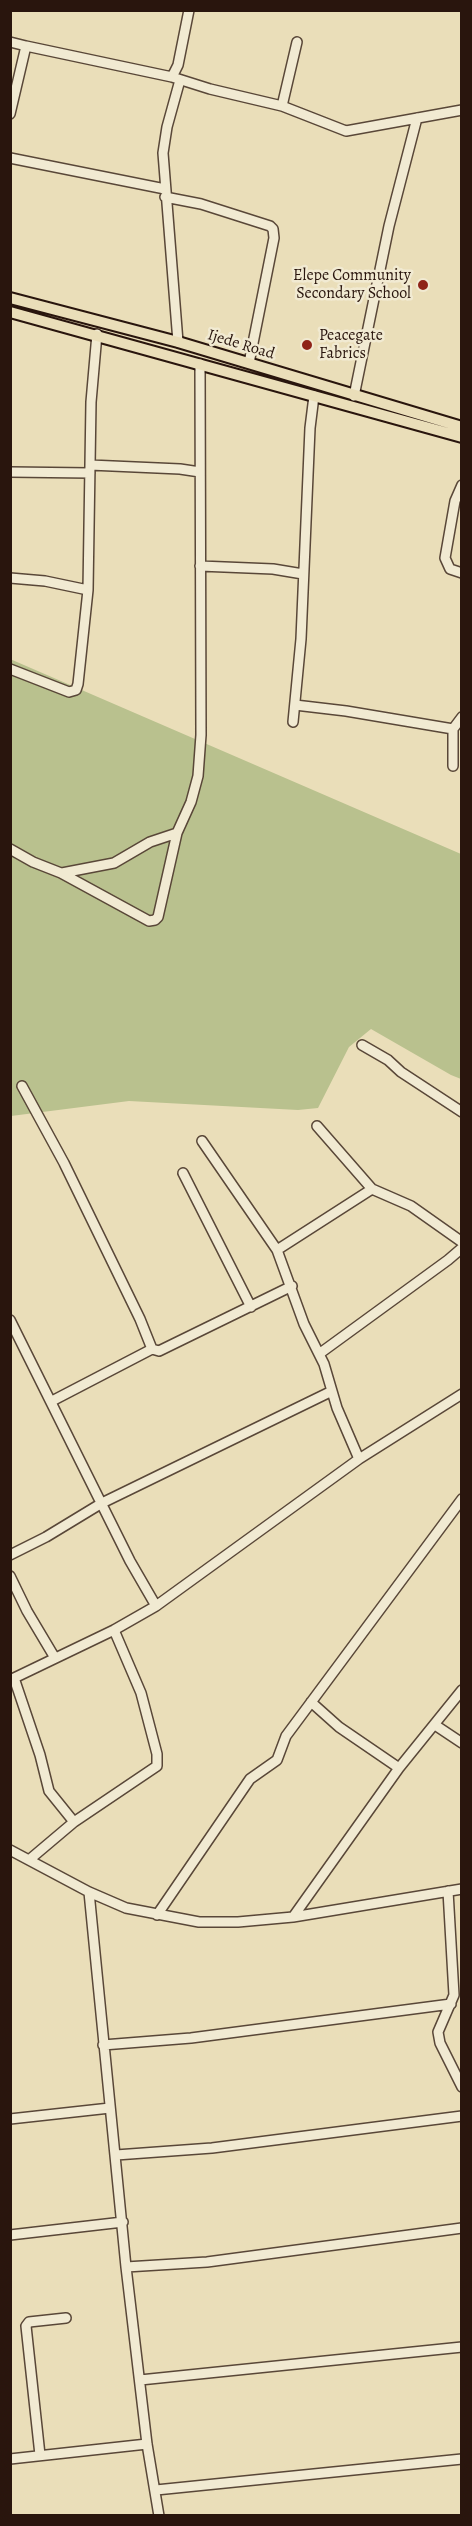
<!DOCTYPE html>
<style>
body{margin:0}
#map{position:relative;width:472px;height:2526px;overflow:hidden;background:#eadeb9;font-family:Alegreya,serif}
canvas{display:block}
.frame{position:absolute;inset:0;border:12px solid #29150d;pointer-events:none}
</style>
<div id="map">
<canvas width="472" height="2526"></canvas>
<div class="frame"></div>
</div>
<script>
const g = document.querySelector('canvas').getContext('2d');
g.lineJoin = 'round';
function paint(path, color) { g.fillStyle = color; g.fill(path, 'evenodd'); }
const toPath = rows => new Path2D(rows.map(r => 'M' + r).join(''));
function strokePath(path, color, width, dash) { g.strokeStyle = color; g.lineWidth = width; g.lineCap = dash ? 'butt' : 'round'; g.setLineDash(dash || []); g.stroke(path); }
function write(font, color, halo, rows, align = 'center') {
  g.font = font + ' Alegreya,serif'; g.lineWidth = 5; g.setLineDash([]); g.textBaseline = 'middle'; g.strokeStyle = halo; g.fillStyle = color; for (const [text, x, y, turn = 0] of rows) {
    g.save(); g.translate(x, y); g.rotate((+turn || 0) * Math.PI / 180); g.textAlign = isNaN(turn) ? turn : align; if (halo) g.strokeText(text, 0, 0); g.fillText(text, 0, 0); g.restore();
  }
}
const green = toPath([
 [10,659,461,854,461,1079,451,1075,371,1029,349,1047,318,1108,298,1110,129,1101,11,1116]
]);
const minor = toPath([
 [10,42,26,46],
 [172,77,178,65,189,10],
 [282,106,346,131,462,110],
 [10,114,26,46,172,77,210,89,282,106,297,42],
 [10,158,165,189],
 [165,197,201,204,270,226,273,229,274,238,249,363],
 [178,342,163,153,167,127,180,80],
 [354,396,389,226,417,118],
 [90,465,180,469,200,472],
 [10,472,90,473],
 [462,485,455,501,445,558,450,569,462,573],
 [200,566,273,569,303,574],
 [10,578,45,581,88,590],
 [10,669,69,692,76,690,78,684,88,590,91,402,97,334],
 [295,705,346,711,453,729],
 [293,722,301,639,310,428,314,396],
 [453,766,453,729,462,717],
 [10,849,33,862,61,873,149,921,155,920,158,917,177,833,191,802,198,776,201,735,200,364],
 [62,873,114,863,150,842,177,833],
 [362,1045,388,1060,401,1072,462,1112],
 [22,1086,64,1163,140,1319,152,1349,159,1351,292,1286],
 [317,1126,372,1189,411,1206,462,1242],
 [202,1141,277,1250,304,1324,324,1364,337,1408,359,1459],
 [183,1173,251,1307],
 [277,1250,372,1189],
 [10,1320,130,1561,156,1606],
 [319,1354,448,1260,462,1248],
 [52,1401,152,1349],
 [10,1555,46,1537,102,1503,332,1391],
 [10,1576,27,1611,55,1658],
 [14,1678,40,1755,49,1791,74,1822],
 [10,1680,114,1630,156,1606,359,1459,462,1394],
 [311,1702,339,1727,399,1768],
 [435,1725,462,1743],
 [10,1850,89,1892,126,1908,199,1922,238,1922,293,1917,462,1889],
 [29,1860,74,1822,157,1766,157,1754,141,1693,114,1630],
 [448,1891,454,1995,438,2032,440,2043,462,2087],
 [89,1892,126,2267,147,2444,159,2516],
 [157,1915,250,1779,277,1760,286,1736,462,1499],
 [293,1917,399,1768,462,1690],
 [103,2045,191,2038,451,2004],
 [10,2119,110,2108],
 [116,2155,212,2148,462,2116],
 [10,2235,123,2222],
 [126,2267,207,2262,462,2228],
 [140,2380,462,2347],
 [40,2455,26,2326,29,2322,66,2318],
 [10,2459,147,2444],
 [156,2490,462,2459]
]);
const major = toPath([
 [10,298,178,342,462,427],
 [10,312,462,437]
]);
const markers = [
 [423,285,6,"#8f2418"],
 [307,345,6,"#8f2418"]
];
const poiNames = [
 ["Elepe Community",411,276],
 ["Secondary School",411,294],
 ["Peacegate",319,336,"left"],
 ["Fabrics",319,354,"left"]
];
const streetNames = [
 ["Ijede Road",241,345,17]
];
paint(green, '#b9c18e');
strokePath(minor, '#594738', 12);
strokePath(major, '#29150d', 14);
strokePath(minor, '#f1ead2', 9);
strokePath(major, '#eadeb9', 10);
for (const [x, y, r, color] of markers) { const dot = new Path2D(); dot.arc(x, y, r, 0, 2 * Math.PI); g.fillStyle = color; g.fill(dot); strokePath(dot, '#f1ead2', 2); }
write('16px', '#29150d', '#f1ead2', poiNames, 'right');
write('16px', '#29150d', '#f1ead2', streetNames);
</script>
